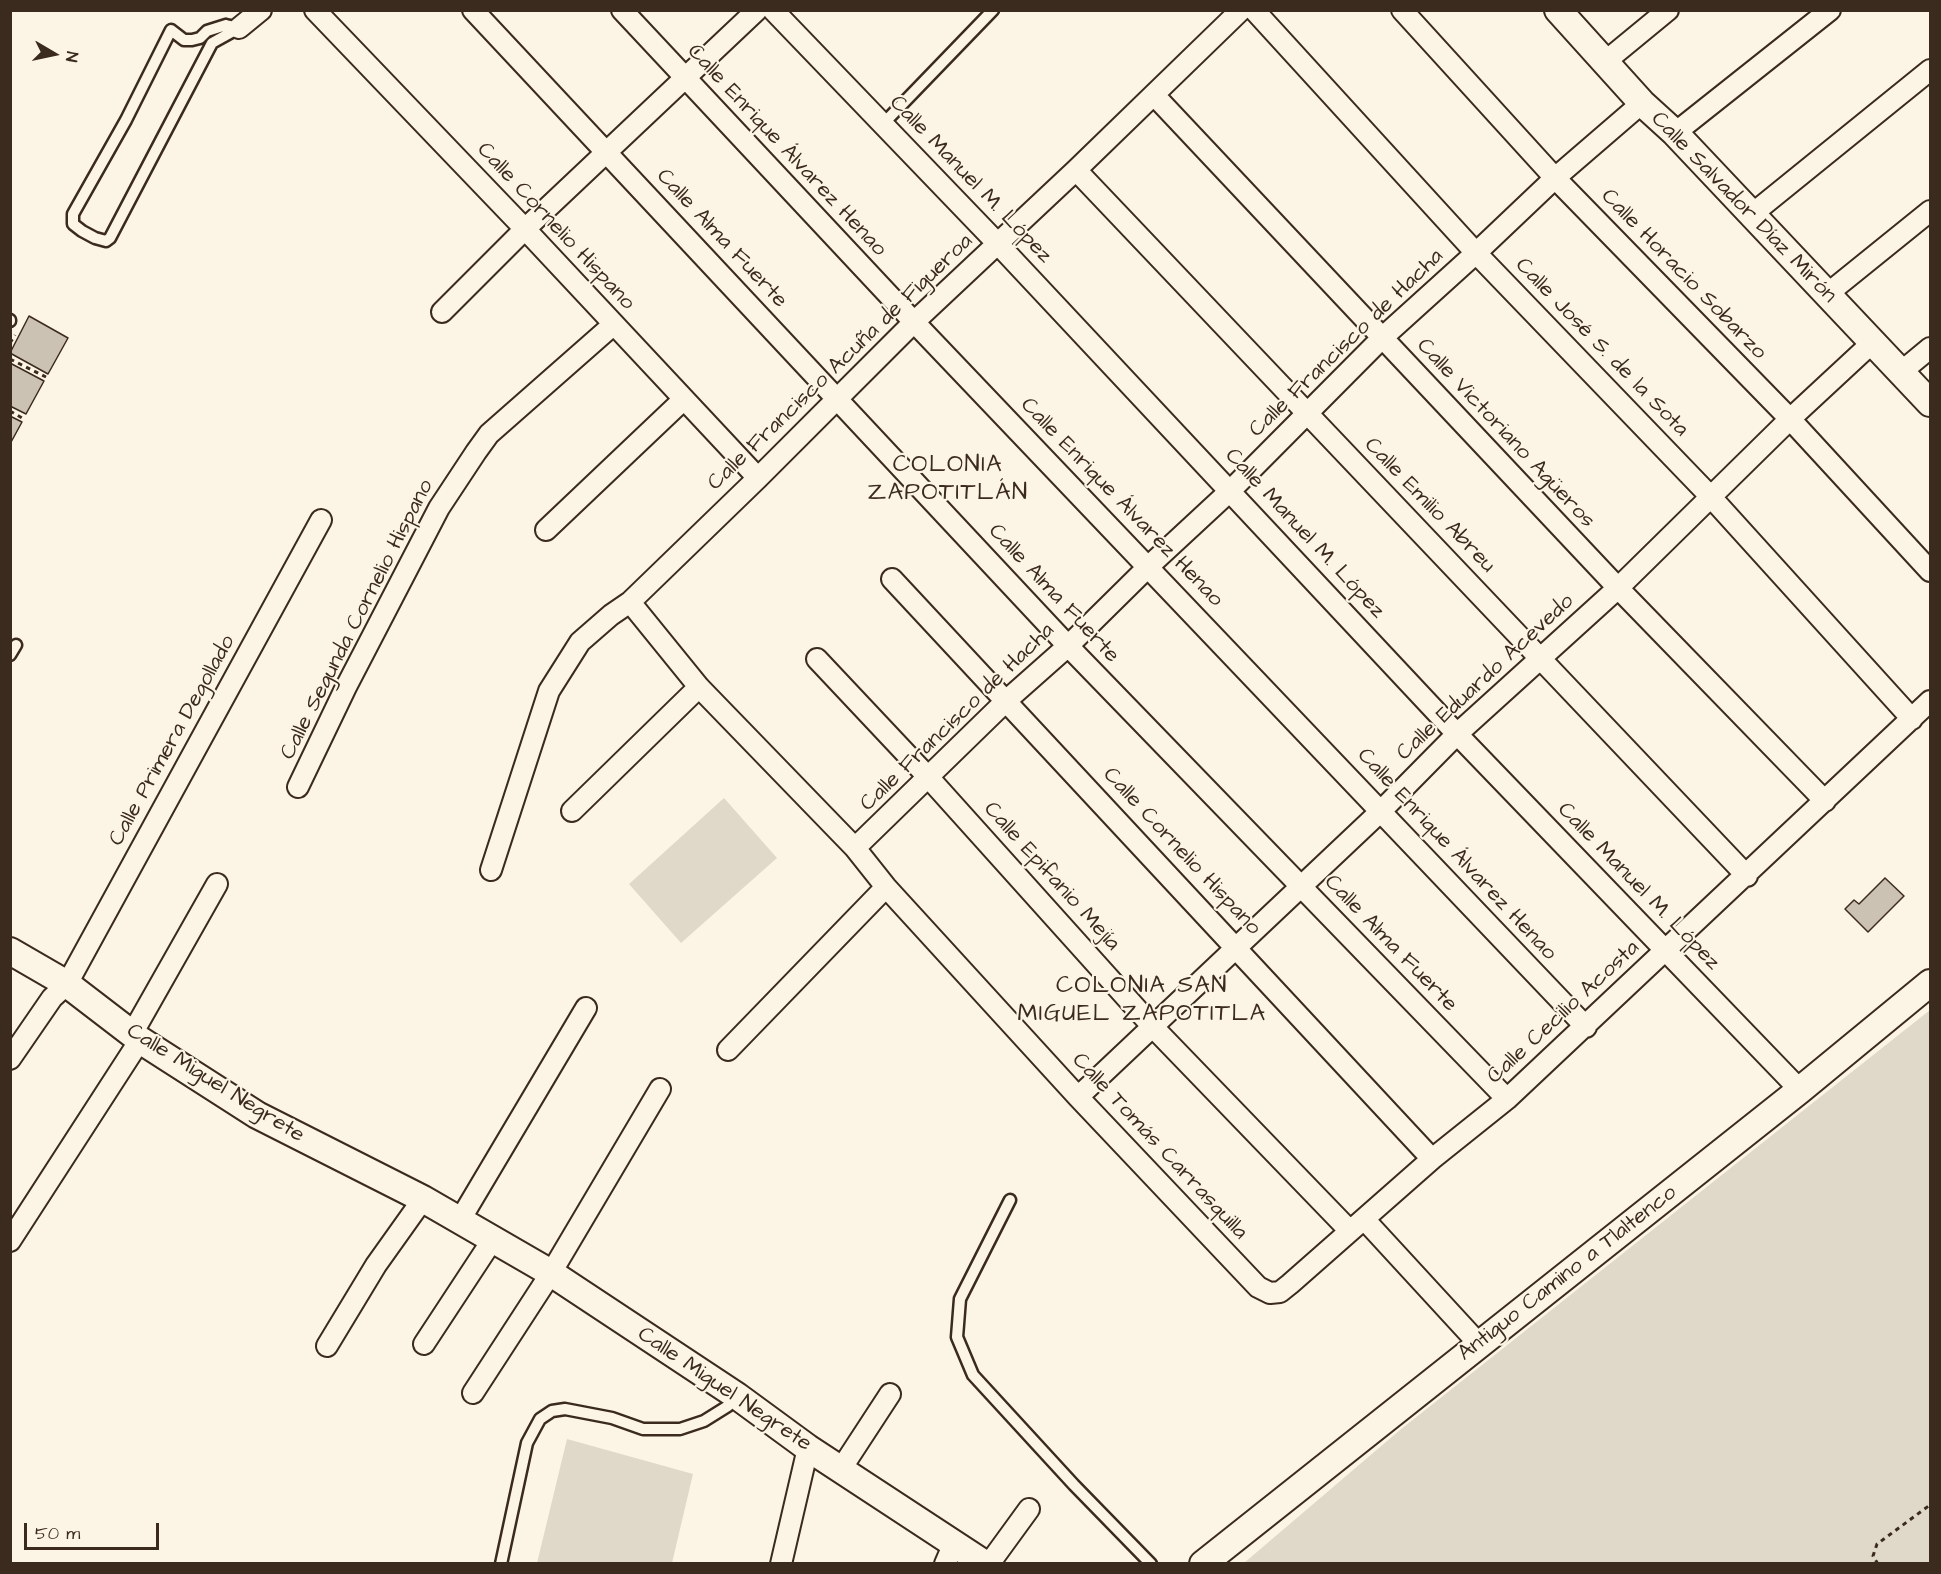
<!DOCTYPE html>
<meta charset="utf-8">
<style>
body{margin:0}
#map{position:relative;width:1941px;height:1574px;overflow:hidden;background:#fcf5e5;font-family:"Architects Daughter",sans-serif}
canvas{display:block}
.frame{position:absolute;inset:0;border:12px solid #3b2a1e;pointer-events:none}
.north{position:absolute;left:24px;top:24px;width:60px;height:60px;-webkit-text-stroke:4px #fcf5e5;paint-order:stroke;rotate:99deg;font-size:16px;font-weight:700;line-height:24px;text-align:center;color:#3b2a1e}
.north::after{content:'';display:block;margin:auto;width:21px;height:27px;background:#3b2a1e;clip-path:polygon(50% 0,100% 100%,50% 72%,0 100%)}
.scale{position:absolute;left:24px;top:1523px;width:135px;height:27px;box-sizing:border-box;border:3px solid #3b2a1e;border-top:0;padding-left:8px;font-size:18px;line-height:21px;white-space:nowrap;color:#3b2a1e;-webkit-text-stroke:4px #fcf5e5;paint-order:stroke}
</style>
<div id="map">
<canvas width="1941" height="1574"></canvas>
<div class="frame"></div>
<div class="north">N</div>
<div class="scale">50 m</div>
</div>
<script>
const g = document.querySelector('canvas').getContext('2d');
g.lineJoin = 'round';
function paint(path, color) { g.fillStyle = color; g.fill(path, 'evenodd'); }
const toPath = rows => new Path2D(rows.map(r => 'M' + r).join(''));
function strokePath(path, color, width, dash) { g.strokeStyle = color; g.lineWidth = width; g.lineCap = dash ? 'butt' : 'round'; g.setLineDash(dash || []); g.stroke(path); }
function write(font, color, halo, rows, align = 'center') {
  g.font = font + ' "Architects Daughter",sans-serif'; g.lineWidth = 4.5; g.setLineDash([]); g.textBaseline = 'middle'; g.strokeStyle = halo; g.fillStyle = color; for (const [text, x, y, turn = 0] of rows) {
    g.save(); g.translate(x, y); g.rotate((+turn || 0) * Math.PI / 180); g.textAlign = isNaN(turn) ? turn : align; if (halo) g.strokeText(text, 0, 0); g.fillText(text, 0, 0); g.restore();
  }
}
const green = toPath([
 [724,798,777,858,681,943,629,884],
 [1930,1010,1930,1563,1244,1563,1400,1430],
 [567,1439,693,1474,672,1563,537,1563]
]);
const building = toPath([
 [29,316,68,338,48,374,10,353,29,316],
 [10,363,44,381,26,414,10,406,10,363],
 [10,416,22,422,10,444,10,416],
 [1885,878,1904,896,1868,932,1845,909,1854,900,1859,904,1885,878]
]);
const path = toPath([
 [10,343,15,335],
 [10,359,46,377],
 [10,411,24,419],
 [1878,1564,1873,1556,1877,1544,1930,1505]
]);
const service = toPath([
 [226,25,239,28,212,43,110,238,106,241,95,238,82,231,73,224,73,214,126,120,171,30,184,40,192,40,200,38,207,31,226,25],
 [883,124,993,10],
 [10,320,10,321],
 [10,655,16,645],
 [1010,1200,960,1299,957,1337,973,1375,1074,1485,1151,1564],
 [501,1564,527,1443,540,1419,552,1411,565,1409,612,1418,643,1429,680,1429,704,1421,728,1406,737,1396]
]);
const minor = toPath([
 [315,10,525,229,758,478],
 [473,10,1068,646,1507,1099],
 [622,10,914,322,1586,1027],
 [773,10,998,244,1457,734,1800,1090],
 [1254,10,1476,253,1710,496,1912,719],
 [1402,10,1555,178,1790,419,1930,571],
 [239,28,261,10],
 [1606,61,1668,10],
 [1154,95,1618,588,1825,801],
 [1675,133,1830,10],
 [1076,170,1747,876],
 [1751,215,1930,70],
 [1826,295,1930,211],
 [442,312,525,229,757,10],
 [1901,372,1930,348],
 [546,530,683,400],
 [892,579,1432,1159],
 [630,602,699,687,855,848,886,887,1078,1097,1258,1287,1270,1293,1280,1292,1290,1284,1432,1159,1507,1099,1930,701],
 [817,659,929,778,1152,1026,1349,1230],
 [298,787,346,687,439,508,476,452,489,434,614,324],
 [572,811,699,687],
 [855,848,1007,700,1068,646,1149,566,1231,490,1382,338,1476,253,1555,178,1642,103],
 [491,870,549,691,580,642,611,615,630,602,758,478,914,322,1076,170,1241,10],
 [132,1034,217,884],
 [728,1050,886,887],
 [10,1059,52,998,67,984,321,520],
 [1078,1097,1381,811,1457,734,1618,588,1790,419,1873,342],
 [1364,1219,1479,1344],
 [460,1220,586,1008],
 [10,1241,140,1040],
 [424,1344,493,1239],
 [327,1346,376,1265,423,1199],
 [473,1393,551,1273,660,1089],
 [841,1469,890,1394],
 [781,1564,808,1448],
 [945,1564,954,1543],
 [989,1564,1029,1509]
]);
const tertiary = toPath([
 [1558,10,1642,103,1675,133,1930,403],
 [10,951,67,984,140,1040,257,1115,423,1199,551,1273,737,1396,808,1448,985,1564],
 [1203,1564,1800,1090,1930,983]
]);
const streetNames = [
 ["Calle Enrique Álvarez Henao",786,151,47],
 ["Calle Manuel M. López",970,180,46],
 ["Calle Salvador Díaz Mirón",1743,208,46],
 ["Calle Cornelio Hispano",555,227,47],
 ["Calle Alma Fuerte",721,239,47],
 ["Calle Horacio Sobarzo",1683,275,46],
 ["Calle Francisco de Hacha",1347,344,-44],
 ["Calle José S. de la Sota",1601,348,46],
 ["Calle Francisco Acuña de Figueroa",841,363,-44],
 ["Calle Victoriano Agüeros",1505,434,47],
 ["Calle Enrique Álvarez Henao",1121,503,46],
 ["Calle Emilio Abreu",1429,506,46],
 ["Calle Manuel M. López",1304,534,47],
 ["Calle Alma Fuerte",1053,594,47],
 ["Calle Segunda Cornelio Hispano",358,620,-63],
 ["Calle Eduardo Acevedo",1486,678,-43],
 ["Calle Francisco de Hacha",958,718,-44],
 ["Calle Primera Degollado",173,741,-61],
 ["Calle Cornelio Hispano",1181,852,47],
 ["Calle Enrique Álvarez Henao",1456,855,47],
 ["Calle Epifanio Mejía",1051,877,48],
 ["Calle Manuel M. López",1638,887,46],
 ["Calle Alma Fuerte",1390,944,46],
 ["Calle Cecilio Acosta",1564,1013,-43],
 ["Calle Miguel Negrete",215,1084,32],
 ["Calle Tomás Carrasquilla",1159,1147,47],
 ["Antiguo Camino a Tlaltenco",1568,1274,-38],
 ["Calle Miguel Negrete",724,1390,34]
];
const neighbourhoodNames = [
 ["COLONIA",948,466],
 ["ZAPOTITLÁN",948,494],
 ["COLONIA SAN",1142,987],
 ["MIGUEL ZAPOTITLA",1142,1015]
];
paint(green, '#e0d8c8');
paint(building, '#ccc2b3');
strokePath(building, '#3b2a1e', 1.5);
strokePath(service, '#3b2a1e', 15);
strokePath(minor, '#3b2a1e', 24);
strokePath(tertiary, '#3b2a1e', 30);
strokePath(path, '#3b2a1e', 3, [4.5, 4.5]);
strokePath(service, '#fcf5e5', 10);
strokePath(minor, '#fcf5e5', 20);
strokePath(tertiary, '#fcf5e5', 26);
write('22px', '#3b2a1e', '#fcf5e5', streetNames);
g.letterSpacing = '1.5px';
write('24px', '#3b2a1e', '#fcf5e5', neighbourhoodNames);
g.letterSpacing = '0px';
</script>
